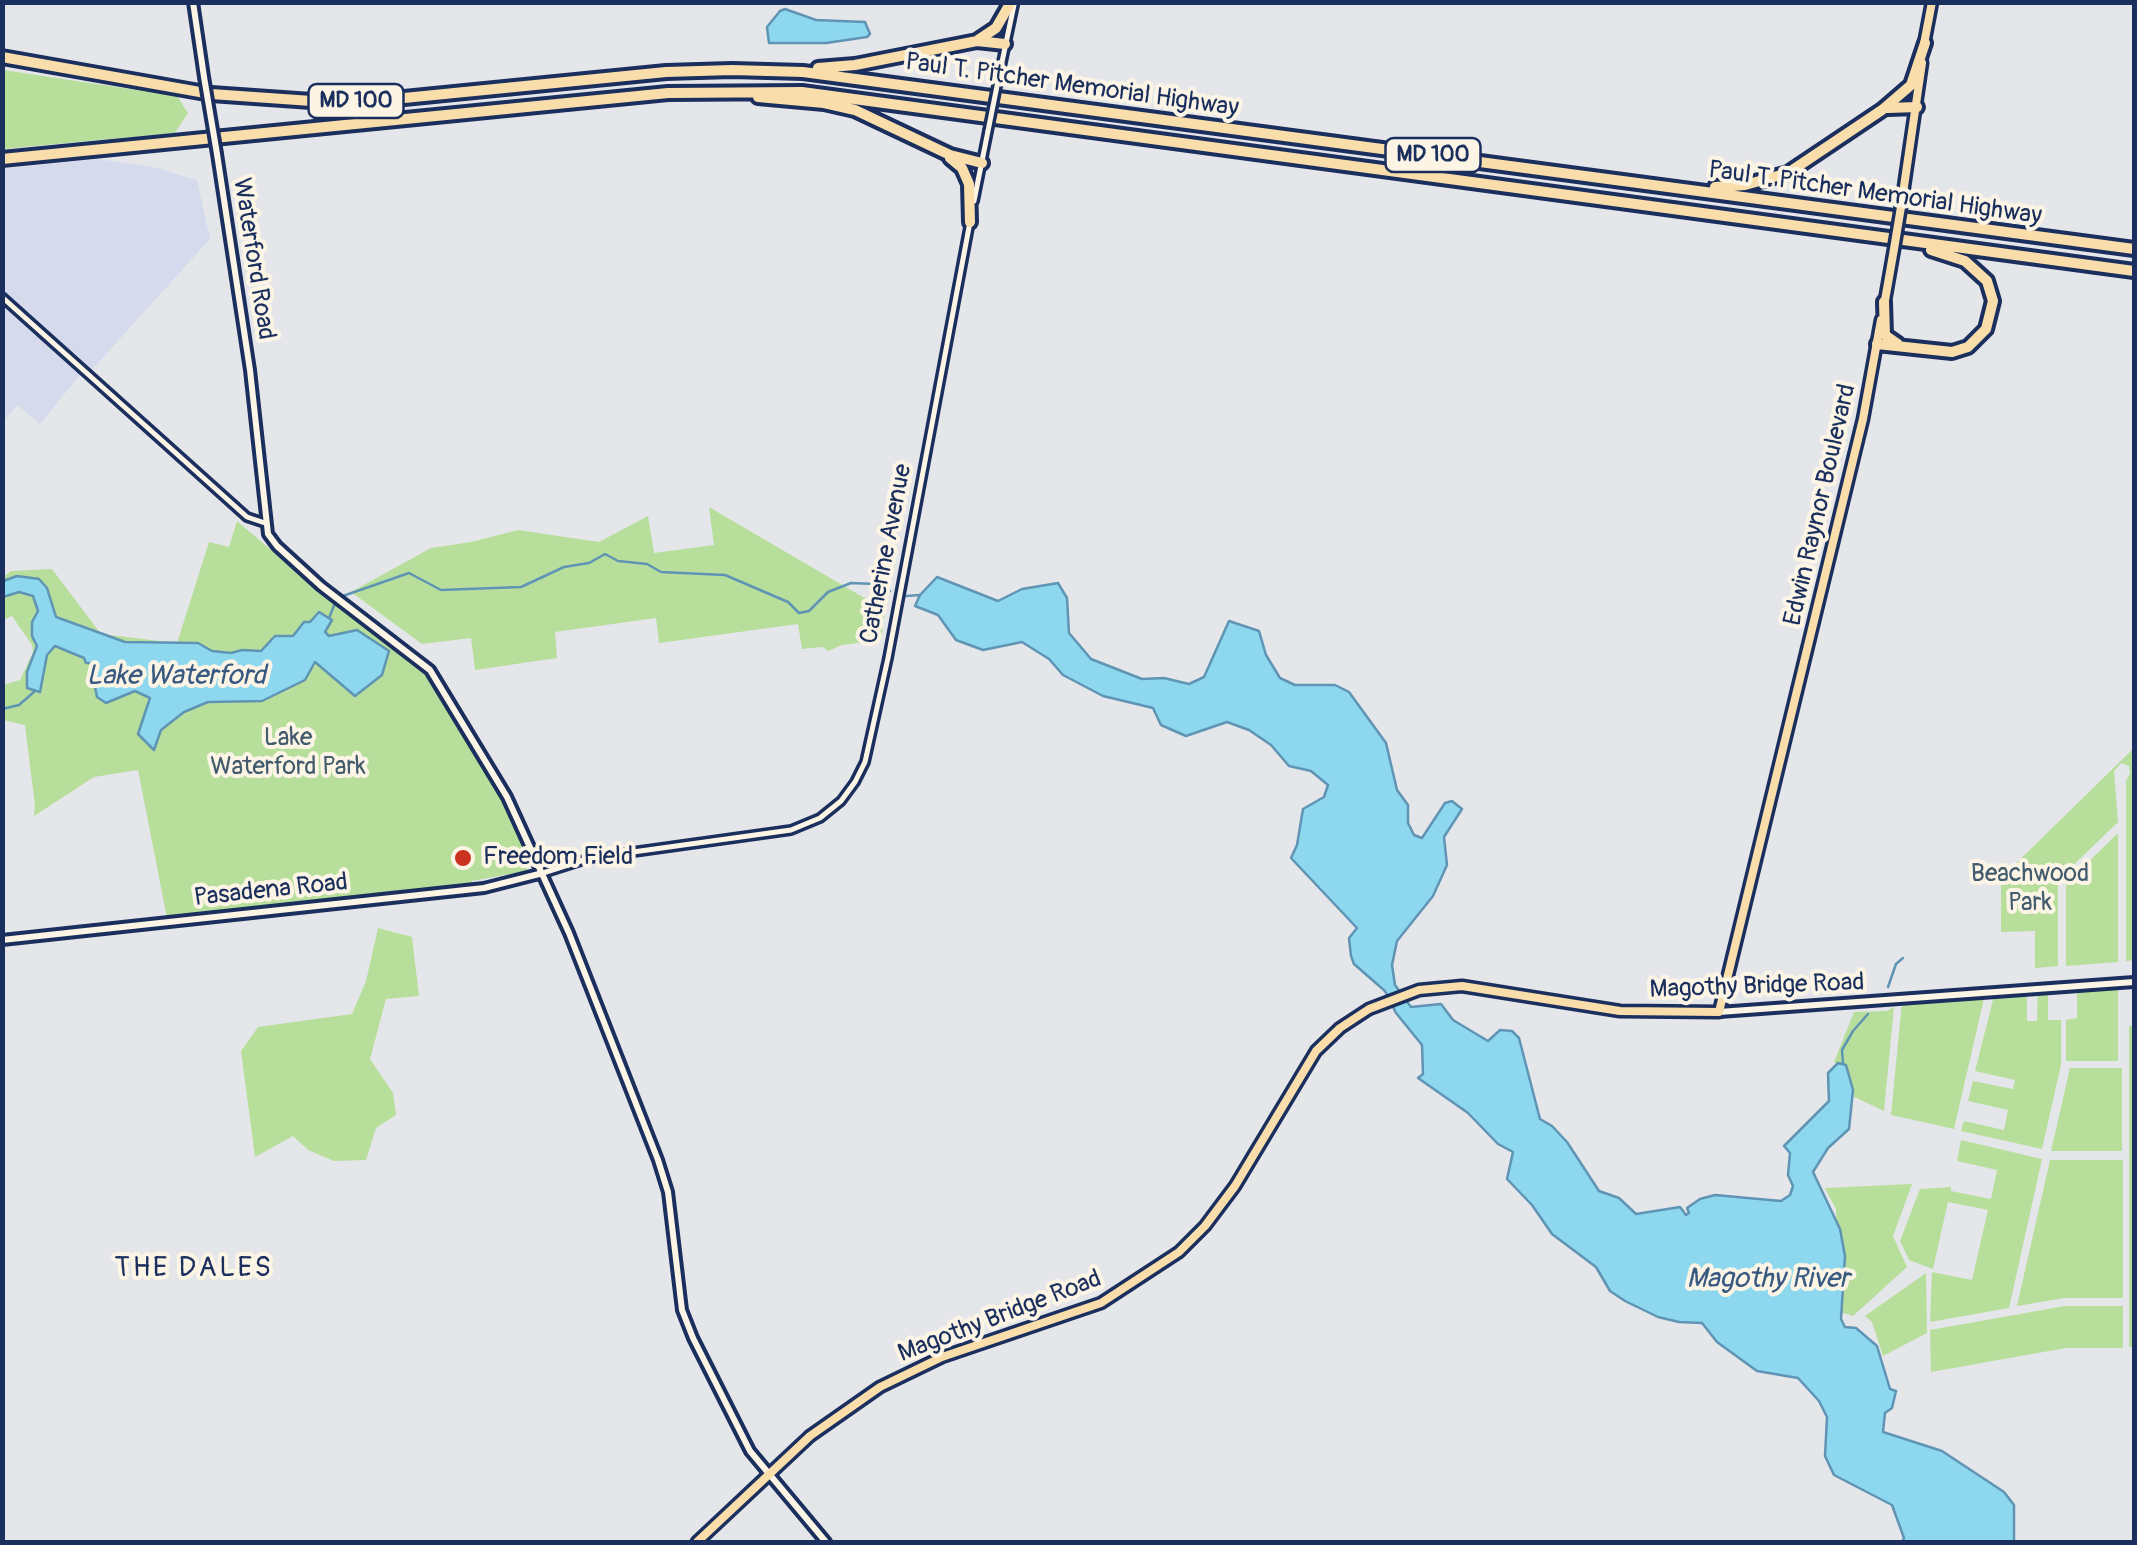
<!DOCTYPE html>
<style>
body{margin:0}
#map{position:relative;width:2137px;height:1545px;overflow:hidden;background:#e5e6e9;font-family:Pangolin,sans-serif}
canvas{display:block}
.frame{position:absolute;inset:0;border:5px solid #1b2f5e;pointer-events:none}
</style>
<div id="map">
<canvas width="2137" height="1545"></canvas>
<div class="frame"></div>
</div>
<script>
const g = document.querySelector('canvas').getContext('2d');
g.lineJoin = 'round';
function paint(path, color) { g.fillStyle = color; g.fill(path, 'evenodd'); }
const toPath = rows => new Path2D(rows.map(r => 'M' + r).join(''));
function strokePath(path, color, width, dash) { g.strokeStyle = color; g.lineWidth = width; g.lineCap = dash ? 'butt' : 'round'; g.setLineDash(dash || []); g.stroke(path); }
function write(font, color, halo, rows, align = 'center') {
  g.font = font + ' Pangolin,sans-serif'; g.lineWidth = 8; g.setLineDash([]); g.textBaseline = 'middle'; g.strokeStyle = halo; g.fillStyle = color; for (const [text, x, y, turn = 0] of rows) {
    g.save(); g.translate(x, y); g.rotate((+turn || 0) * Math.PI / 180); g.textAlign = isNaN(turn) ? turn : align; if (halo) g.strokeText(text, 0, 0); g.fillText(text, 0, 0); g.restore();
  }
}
const built = toPath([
 [98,159,153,167,197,180,210,239,90,372,3,291,2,169],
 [3,305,80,375,40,424,17,405,3,422]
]);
const green = toPath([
 [3,70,177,96,188,113,175,133,3,149],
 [709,507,885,610,881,640,842,645,828,651,823,647,802,649,798,624,659,643,656,618,555,632,557,658,475,670,471,638,422,644,351,592,431,548,471,542,518,530,599,542,648,516,654,553,714,545],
 [237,521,326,597,402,651,425,672,447,702,527,846,531,862,526,871,472,881,472,884,167,918,138,770,94,777,34,816,35,806,25,725,3,720,3,685,20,680,33,652,32,645,12,616,3,620,3,577,11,571,52,569,101,634,177,643,209,542,229,547],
 [2134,748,2134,960,2126,961,2126,781,2130,773,2129,766,2121,763,2114,771,2118,822,2058,880,2058,966,2035,968,2035,931,2001,932,2001,878],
 [2118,833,2118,962,2066,966,2066,884],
 [378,928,412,937,419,996,386,999,370,1059,393,1093,396,1115,376,1128,366,1160,334,1161,308,1150,293,1136,255,1157,241,1051,258,1027,352,1014,366,981],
 [2118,978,2118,1061,2066,1061,2066,1020,2077,1018,2077,981],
 [2048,984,2048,1020,2061,1020,2061,1065,2042,1149,1961,1131,1964,1121,2004,1130,2008,1110,1968,1101,1973,1081,2013,1089,2015,1080,1975,1071,1995,992,1999,988,2027,985,2027,1021,2037,1021,2038,985],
 [1980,989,1985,994,1954,1129,1891,1115,1902,1002,1913,996],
 [1894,1007,1884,1111,1844,1092,1848,1076,1834,1062,1854,1012,1887,1011],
 [2129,1026,2134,1026,2134,1347,2129,1347],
 [2070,1068,2122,1068,2122,1151,2051,1151],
 [1961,1140,2042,1159,2009,1308,1930,1322,1932,1272,1972,1280,1988,1210,1948,1202,1933,1269,1909,1260,1900,1241,1920,1189,1951,1187,1951,1191,1991,1199,1997,1170,1957,1161],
 [2050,1160,2123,1160,2123,1298,2065,1298,2017,1306],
 [1912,1184,1893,1236,1907,1267,1853,1316,1840,1312,1836,1209,1825,1188],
 [1926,1273,1927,1333,1883,1356,1872,1322,1865,1316],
 [2065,1306,2123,1306,2123,1348,2066,1348,1931,1372,1930,1330]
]);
const water = toPath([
 [785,9,816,20,865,22,870,34,867,37,826,43,769,43,767,27,780,11,785,9],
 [17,576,39,579,47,588,56,617,125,642,198,643,212,651,231,653,242,650,261,651,275,636,293,636,304,622,310,622,319,612,332,620,325,632,329,636,357,630,389,651,382,675,355,696,315,662,305,680,262,701,208,702,184,712,161,730,154,750,138,734,150,698,135,691,106,703,97,697,92,672,97,665,94,663,86,663,84,658,55,646,47,655,40,692,27,688,27,672,37,646,32,636,32,622,38,611,33,596,19,592,3,597,3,581,17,576],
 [937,577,998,601,1022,589,1058,583,1067,598,1069,633,1091,659,1142,679,1164,678,1189,684,1204,677,1229,621,1259,631,1266,655,1280,678,1295,685,1335,685,1349,692,1386,743,1397,790,1408,805,1408,823,1414,835,1422,838,1445,803,1452,801,1462,809,1444,837,1447,865,1433,896,1397,941,1392,965,1395,985,1411,1007,1441,1004,1453,1020,1488,1041,1500,1030,1512,1031,1519,1038,1540,1119,1552,1126,1567,1142,1599,1191,1619,1198,1636,1214,1680,1207,1686,1215,1689,1213,1687,1208,1700,1199,1715,1195,1781,1201,1790,1195,1793,1186,1788,1175,1790,1153,1784,1146,1829,1101,1828,1073,1838,1063,1846,1065,1853,1090,1849,1129,1828,1148,1813,1172,1840,1229,1845,1256,1841,1319,1845,1327,1856,1328,1877,1346,1890,1389,1896,1391,1892,1408,1885,1413,1883,1432,1942,1451,2004,1492,2014,1505,2014,1542,1902,1542,1904,1538,1892,1505,1834,1475,1825,1456,1827,1417,1819,1401,1798,1378,1757,1371,1717,1342,1702,1323,1679,1322,1658,1317,1625,1301,1610,1291,1596,1267,1552,1234,1532,1205,1507,1179,1513,1152,1498,1144,1468,1113,1418,1078,1423,1074,1422,1045,1396,1013,1385,991,1354,964,1351,956,1349,938,1357,928,1291,858,1297,845,1303,809,1324,797,1328,785,1311,771,1289,766,1271,745,1249,730,1227,722,1186,736,1161,725,1153,708,1103,696,1063,675,1049,659,1022,642,983,650,956,640,938,615,915,606,920,595,937,577]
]);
const stream = toPath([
 [906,596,920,595],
 [340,597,409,573,441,590,521,587,564,567,589,563,605,554,618,561,647,564,661,572,725,575,788,602,799,613,809,611,828,592,851,583,875,584,890,591],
 [329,618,335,603],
 [2,709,19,705,35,691],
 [1888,987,1896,964,1903,958],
 [1843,1063,1842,1050,1853,1031,1868,1014]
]);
const tertiary = toPath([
 [998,81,1014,5],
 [974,201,988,131],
 [2,297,247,517,265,523],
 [543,873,590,858,791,830,820,818,841,801,855,782,865,762,888,658,970,222]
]);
const secondary = toPath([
 [193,2,204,77],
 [217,154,250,370,268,534,277,546,321,586,430,670,507,797,569,933,658,1160,668,1192,682,1310,693,1338,750,1451,826,1542],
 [2,940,484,888,543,873],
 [1719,1012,2134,982]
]);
const primary = toPath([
 [1924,44,1932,2],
 [1901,207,1922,63],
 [1884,306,1894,249],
 [697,1542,810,1436,880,1387,942,1357,1101,1303,1179,1252,1205,1226,1235,1186,1316,1051,1340,1028,1369,1009,1419,990,1462,986,1620,1011,1719,1012,1863,419,1881,320]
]);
const motorway = toPath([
 [978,40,996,28,1011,2],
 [2,57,211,94,326,102,394,99,666,72,732,70,803,72,2134,249],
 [818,68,855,65,977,41,1005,44],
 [758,97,824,103,855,110,950,155,982,163],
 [1888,108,1917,107],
 [950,158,962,168,969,184,970,222],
 [2,159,668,93,802,92,2134,271],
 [1715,187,1745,185,1788,173,1882,110,1911,85,1925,43],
 [1884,302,1885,335,1898,344],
 [1877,344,1952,352,1968,347,1986,329,1993,301,1987,281,1965,261,1931,250]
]);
const tertiaryBridge = toPath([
 [988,131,998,81]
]);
const secondaryBridge = toPath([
 [204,77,217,154]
]);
const primaryBridge = toPath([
 [1894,249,1901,207]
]);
const markers = [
 [463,858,10,"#c8321e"]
];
const shields = [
 [356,101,95],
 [1433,155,95]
];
const shieldNames = [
 ["MD 100",356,101],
 ["MD 100",1433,155]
];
const streetNames = [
 ["Paul T. Pitcher Memorial Highway",1072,86,8],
 ["Paul T. Pitcher Memorial Highway",1875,194,8],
 ["Waterford Road",253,259,81],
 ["Edwin Raynor Boulevard",1821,505,-77],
 ["Catherine Avenue",887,554,-79],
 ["Pasadena Road",271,891,-6],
 ["Magothy Bridge Road",1757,987,-2],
 ["Magothy Bridge Road",1000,1317,-21]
];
const parkNames = [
 ["Lake",288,739],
 ["Waterford Park",288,768],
 ["Beachwood",2030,875],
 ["Park",2030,904]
];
const poiNames = [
 ["Freedom Field",483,858]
];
const waterNames = [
 ["Lake Waterford",176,677],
 ["Magothy River",1768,1280]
];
const neighbourhoodNames = [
 ["THE DALES",194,1269]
];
paint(built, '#d5dbec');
paint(green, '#b7df9b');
paint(water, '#8dd8ee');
strokePath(water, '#5f94b4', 2.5);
strokePath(stream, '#5f94b4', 2.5);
strokePath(tertiary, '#1b2f5e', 12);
strokePath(secondary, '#1b2f5e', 14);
strokePath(primary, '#1b2f5e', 15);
strokePath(motorway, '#1b2f5e', 18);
strokePath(tertiary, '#fcf5e5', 5);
strokePath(secondary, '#fcf5e5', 6);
strokePath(primary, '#f9deab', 8);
strokePath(motorway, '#f9deab', 10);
strokePath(tertiaryBridge, '#1b2f5e', 12, []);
strokePath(secondaryBridge, '#1b2f5e', 14, []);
strokePath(primaryBridge, '#1b2f5e', 15, []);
strokePath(tertiaryBridge, '#fcf5e5', 5);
strokePath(secondaryBridge, '#fcf5e5', 6);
strokePath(primaryBridge, '#f9deab', 8);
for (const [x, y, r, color] of markers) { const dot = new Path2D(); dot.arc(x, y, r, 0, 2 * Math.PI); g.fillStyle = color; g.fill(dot); strokePath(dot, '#fcf5e5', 4); }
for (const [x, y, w] of shields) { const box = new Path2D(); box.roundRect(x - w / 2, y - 17, w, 34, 8); g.fillStyle = '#fcf5e5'; g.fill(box); strokePath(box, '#1b2f5e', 2.5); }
write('bold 22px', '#1b2f5e', null, shieldNames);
write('25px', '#1b2f5e', '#fcf5e5', streetNames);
write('25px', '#425b6d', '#fcf5e5', parkNames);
write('25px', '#1b2f5e', '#fcf5e5', poiNames, 'left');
write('italic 28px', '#385982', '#fcf5e5', waterNames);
g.letterSpacing = '2.5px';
write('28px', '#1b2f5e', '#fcf5e5', neighbourhoodNames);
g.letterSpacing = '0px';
</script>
